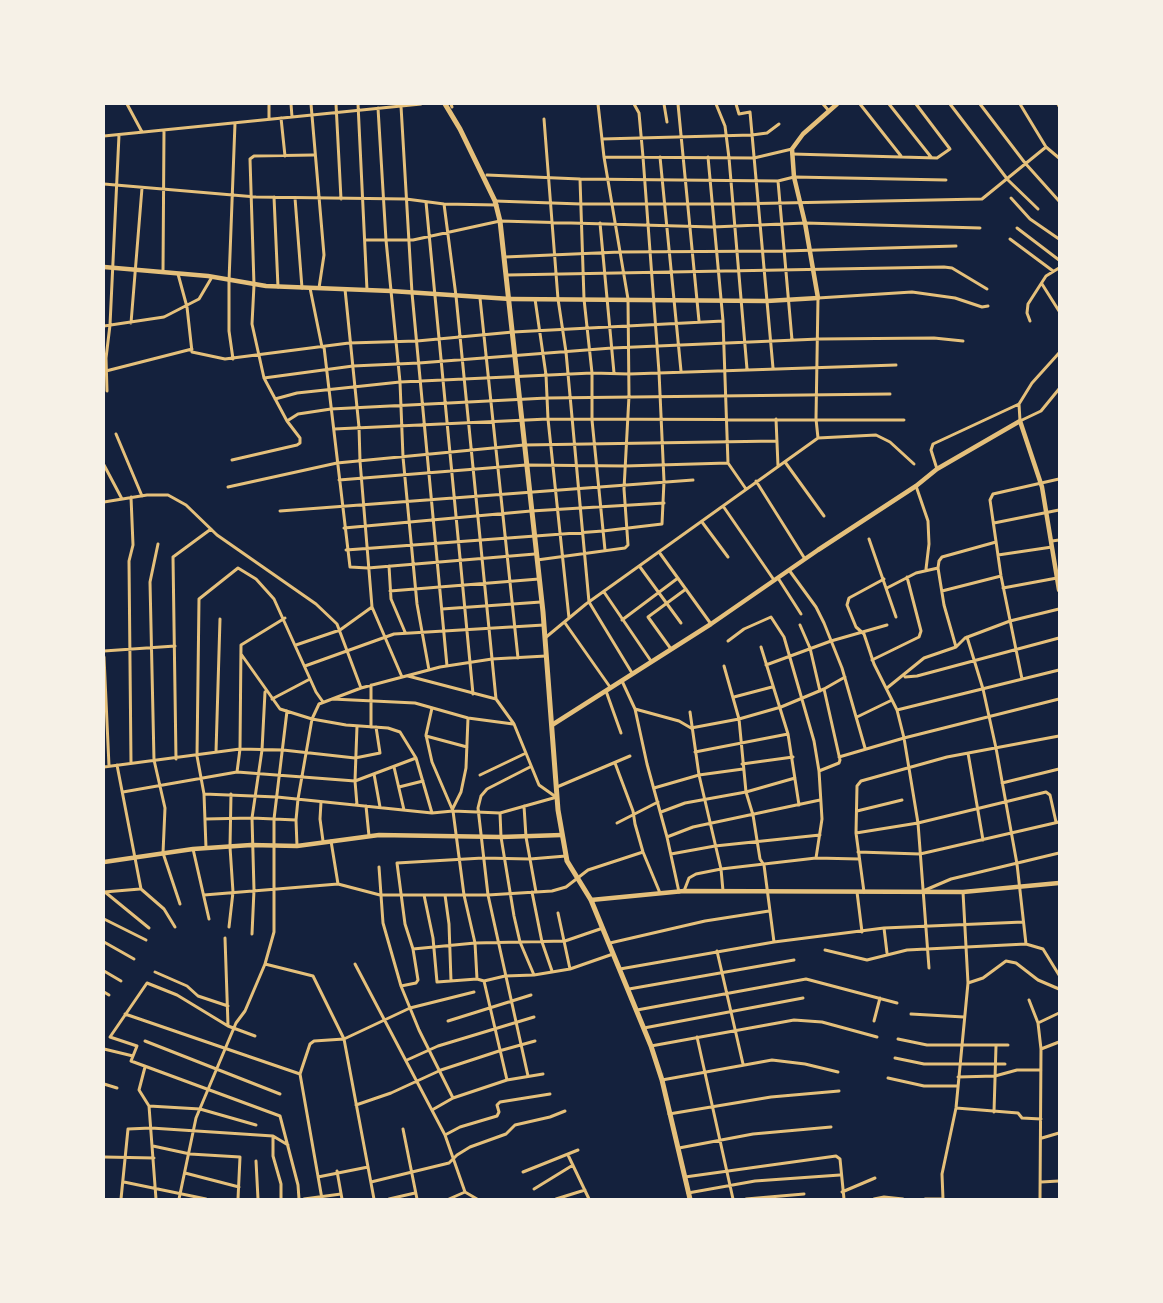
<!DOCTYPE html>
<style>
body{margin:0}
#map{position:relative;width:1163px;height:1303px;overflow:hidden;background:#14213d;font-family:Mulish,sans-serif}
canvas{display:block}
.frame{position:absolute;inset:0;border:105px solid #f6f1e7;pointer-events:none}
</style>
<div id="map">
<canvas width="1163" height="1303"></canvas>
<div class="frame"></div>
</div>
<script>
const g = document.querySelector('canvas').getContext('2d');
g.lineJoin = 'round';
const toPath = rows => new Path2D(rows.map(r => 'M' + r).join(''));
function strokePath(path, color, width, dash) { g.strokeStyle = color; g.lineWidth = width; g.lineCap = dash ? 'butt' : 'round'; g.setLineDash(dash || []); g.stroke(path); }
const minor = toPath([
 [127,104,142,132],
 [269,104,269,119],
 [291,104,292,117],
 [311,104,324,255,319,288],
 [336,104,341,199],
 [358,104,367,290],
 [451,104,452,107],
 [664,104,667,122],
 [678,104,699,321],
 [716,104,725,126,729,158,747,369],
 [736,104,739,114,750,112,773,368],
 [823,104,829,111],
 [860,104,901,156],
 [889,104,931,157],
 [950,104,1008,180,1038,209],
 [980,104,1025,163,1059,201],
 [1020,104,1046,147,1059,158],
 [1058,104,1059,106],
 [401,106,412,293,447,666],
 [378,108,386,240,400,382,403,457,417,604,429,670],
 [281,118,285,156],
 [544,119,558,299,566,352,589,602,632,673],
 [104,136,421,104],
 [602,139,752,135,767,133,779,124],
 [792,154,937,158,950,149,916,104],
 [604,157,754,158,792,149],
 [660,157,681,371],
 [708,157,723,321,728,463,746,489],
 [487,175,580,179,584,299,592,373,592,420,605,550],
 [580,179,778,181],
 [104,184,256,197,406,199,444,204,497,205],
 [274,197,278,287],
 [295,198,302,288],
 [1011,198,1030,219,1059,239],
 [495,201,581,204,732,204,982,199,1046,147],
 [426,202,473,694],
 [444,204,456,296,496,699],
 [600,223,614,373],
 [1017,228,1059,260],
 [1010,239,1053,271],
 [365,240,413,240,500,221,713,227,805,223,980,228],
 [505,257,620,252,784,251,956,246],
 [163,272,164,130],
 [178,274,187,307,192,352,225,359,349,343,417,341,513,332,723,321],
 [507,275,944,267,952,268,987,289],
 [1042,284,1059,311],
 [310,288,322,347],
 [345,289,359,427,360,461,372,607,402,677],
 [480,298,518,658],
 [535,299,546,375,548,419,569,618],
 [1030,321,1027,313,1028,304,1046,276,1059,268],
 [131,323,142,188],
 [104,326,164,317,199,299,212,277],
 [792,340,778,181,794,177,946,180],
 [324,347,350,567,368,568,535,554],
 [1059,353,1032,383,1019,404,1020,421,1041,411,1059,389],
 [233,359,229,331,229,281,235,123],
 [106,371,192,349],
 [264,378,353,366,419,363,612,348,819,339,934,338,963,341],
 [107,391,106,358,110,325,119,135],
 [275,399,297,393,400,382,592,373,629,374,896,365],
 [776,419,778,466],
 [287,421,298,414,331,409,547,398,890,394],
 [334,429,548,419,904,420],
 [116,434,142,496],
 [818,438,876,435,890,442,914,464],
 [232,460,297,445,300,443,300,438,287,421,264,378,252,324,254,285,250,159,254,156,313,155],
 [785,462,824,516],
 [104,465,122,499],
 [937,469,931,450,933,444,1019,404],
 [339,480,526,465,625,466,728,463],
 [756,481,805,559],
 [916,486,928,521,929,544,926,569],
 [228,487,337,463,524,445,777,441],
 [131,497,133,545,129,561,131,763],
 [104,502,147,495,168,495,186,505,217,535,316,604,337,624,361,688],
 [723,506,774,580],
 [280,511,693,480],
 [702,522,728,557],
 [994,523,1059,510],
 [344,528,531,511,664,503],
 [869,539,896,617],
 [1052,541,1059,540],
 [158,544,150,582,154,760,165,808,163,853,180,904],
 [346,550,603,531,662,524,664,481,659,372,643,157,639,113,634,104],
 [659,552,711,624],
 [998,555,1052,547],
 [537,560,625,548,628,545,624,489,629,396,628,299,604,157,598,104],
 [389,566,391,599,405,632],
 [640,567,681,623],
 [789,570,816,607,824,623,842,668,865,748],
 [778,578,801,614],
 [884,579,849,598,847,605,856,627,864,634,874,664,897,710,904,738,918,823,929,968],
 [887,588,916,573,938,568],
 [1003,588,1057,578],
 [390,591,539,579],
 [942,591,1001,576],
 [604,592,651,661],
 [442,609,541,602],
 [622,620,678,578],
 [565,623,610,687],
 [800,625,810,648,820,691],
 [967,637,983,689,996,748,1017,864,1026,944],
 [545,638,586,604,818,438,816,419,818,298,912,292,955,298,982,307,988,306],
 [728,641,744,629,771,617,784,637,814,741,819,771],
 [296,645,340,630,372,607],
 [761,647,788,734,799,805],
 [956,647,944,605,938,568,939,561,942,557,996,542],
 [671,649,648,617,686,589],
 [104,651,175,646],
 [241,654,280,709,312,719,346,725,388,728,400,732,416,758,432,813],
 [104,657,109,766],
 [872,660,919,637,921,631,907,577],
 [766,665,831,641,887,625],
 [305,666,394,634,544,625],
 [724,666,739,719,746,792,753,815,760,859,764,865,774,942],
 [408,676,496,699,514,724,539,785,556,797],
 [905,677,917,676,1059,638],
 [1022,679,1001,576,990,500,993,494,1059,479],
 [622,681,635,709,647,764,667,837,679,892],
 [887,688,924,658,956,647,965,638,1010,621,1059,609],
 [606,691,621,733],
 [734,697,772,687],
 [272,699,310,679],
 [332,699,415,703,468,718,513,724],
 [432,708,426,735,432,762,453,811,464,895,475,943,477,979],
 [635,709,679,721,691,728,739,719,781,707,824,689,845,677],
 [897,710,1059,670],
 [690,712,699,775,721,869,723,891],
 [857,717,892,700],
 [357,726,355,781,357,805],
 [371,727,371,685],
 [426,736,467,747],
 [216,752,220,619],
 [695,752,788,734],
 [968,753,983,840],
 [839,757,904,738,1059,699],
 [176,759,173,557,211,529],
 [615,763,633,811,635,824,643,852,660,893],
 [742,764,793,757],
 [117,765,141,889,164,909,175,927],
 [104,767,240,749,283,750,355,758,380,753,376,727],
 [394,767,404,810],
 [237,772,240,749,241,645,285,618],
 [374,774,380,807],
 [480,775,524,754],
 [1002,783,1059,769],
 [399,787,423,781],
 [557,787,630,756],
 [654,788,699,775,743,769],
 [123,792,237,772,355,781,416,758],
 [204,794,277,797,432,813,453,811,500,813,557,797],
 [321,802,320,819,323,841],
 [366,806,369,836],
 [524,806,526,837,536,892],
 [453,808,461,792,466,768,468,718],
 [857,811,902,800],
 [661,812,685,803,746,792,795,778],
 [500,813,501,837,514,916,520,942,534,975],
 [205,819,252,818,296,820],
 [617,823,658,802],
 [856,833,918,823,1046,792,1050,795,1056,822],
 [667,837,693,827,820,800],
 [331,841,338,884],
 [297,846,296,820,298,799,312,719,319,704,361,688,440,667,492,659,546,656],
 [206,848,204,794,197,756,199,599,238,568,256,579,274,599,316,692,323,702],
 [193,849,209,919],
 [858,852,920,854,1059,822],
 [671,854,715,846,820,835],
 [816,858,822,819,819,771,839,763,840,760,824,689],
 [379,867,383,923,401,986,419,1030,453,1098],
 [684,891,689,878,696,874,721,869,816,858,859,859],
 [923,891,951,879,1059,853],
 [104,892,140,889],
 [105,892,149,928],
 [532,892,542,942,552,971],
 [857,892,862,932],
 [864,892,856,833,857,786,861,781,947,757,1059,736],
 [204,895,338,884,380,895,488,895,552,891,566,887,588,870,643,852],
 [424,895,433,938,437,982,477,979,484,981,505,976,534,975,570,969,613,954],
 [445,895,449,924,451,981],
 [558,913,570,969],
 [104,919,146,940],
 [229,927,233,892,230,847,231,794],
 [884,928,887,953],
 [252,934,254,890,252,818,262,750,265,692],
 [225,938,228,1025],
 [104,942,134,959],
 [610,943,705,921,769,911],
 [413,949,475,943,565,941,603,928],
 [825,950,867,960,907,950,1026,944,1043,949,1059,975],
 [717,951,743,1064],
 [265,964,274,932,274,819,287,711],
 [355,964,445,1135,465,1192,477,1199],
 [620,969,774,942,884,928,1023,922],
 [104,971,121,981],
 [155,972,187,986,198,996,228,1006],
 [484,981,507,1080],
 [968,983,983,978,1006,961,1016,963,1038,980,1059,989],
 [401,986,416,983,418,980,413,949,405,924,397,863,483,858,530,859,566,856],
 [629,989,794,960],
 [104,992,109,995],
 [1029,1000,1038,1023,1041,1049,1040,1199],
 [637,1010,806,979,897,1003],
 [125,1014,300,1074],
 [911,1014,964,1017],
 [448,1021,531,995],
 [874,1021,880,998],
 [1038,1023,1059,1013],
 [644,1028,803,998],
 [697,1037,733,1199],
 [898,1039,927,1045,1008,1045],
 [145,1041,280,1094],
 [651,1046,794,1020,822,1022,877,1037],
 [104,1049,133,1056,131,1061,280,1116,298,1185,299,1199],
 [1041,1049,1059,1042],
 [133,1056,137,1046,110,1037,147,983,177,995,228,1026,255,1036],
 [895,1058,924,1064,1005,1064],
 [407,1060,438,1046,534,1017],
 [145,1067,139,1090,149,1106,156,1199],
 [528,1076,488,895,478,808,481,796,487,789,530,767],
 [958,1077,995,1076,1017,1070,1041,1070],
 [888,1078,924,1086,957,1086],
 [662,1080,772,1060,805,1064,838,1072],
 [104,1084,117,1088],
 [356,1105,391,1093,441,1070,499,1051,535,1041],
 [149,1106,200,1109,256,1125],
 [956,1108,1018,1113,1022,1118,1041,1119],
 [432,1110,453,1098,507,1080,543,1074],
 [994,1112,996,1046],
 [669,1114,771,1097,839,1091],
 [403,1129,417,1199],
 [445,1135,460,1127,497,1116,499,1112,497,1105,500,1102,550,1094],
 [273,1136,273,1156,281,1184,281,1199],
 [1042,1138,1059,1133],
 [153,1146,190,1154,240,1157,238,1199],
 [679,1148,753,1134,831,1127],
 [568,1155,589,1199],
 [104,1157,154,1158],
 [256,1161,258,1199],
 [337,1171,342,1199],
 [523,1172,578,1150],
 [185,1173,239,1187],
 [318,1177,368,1167],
 [685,1177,836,1156,840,1159,844,1199],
 [124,1182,206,1199],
 [371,1182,449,1163,457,1155,470,1147,506,1134,515,1125,550,1117,565,1111],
 [1041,1182,1059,1181],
 [534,1189,573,1165],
 [842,1192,875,1178],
 [688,1193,755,1181,840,1175],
 [121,1199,128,1129,151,1128,273,1136,288,1145],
 [179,1199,196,1118,236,1023,245,1011,265,964,313,976,344,1039,374,1199],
 [304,1199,341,1194],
 [322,1199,300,1074,310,1044,314,1041,344,1039,410,1008,474,992],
 [389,1199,415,1193],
 [449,1199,465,1192],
 [556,1199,585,1190],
 [746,1199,804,1194],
 [874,1199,884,1197,903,1199],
 [925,1199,943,1199],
 [943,1199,942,1174,956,1108,968,983,963,892]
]);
const tertiary = toPath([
 [510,299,767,301,818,298,805,223,794,177,792,149,803,134,837,104]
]);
const secondary = toPath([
 [104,267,208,276,266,286,391,291,510,299],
 [552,725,711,624,818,550,916,486,937,469,1020,421,1042,487,1059,590],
 [104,862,193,849,251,845,297,846,379,835,501,837,562,835],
 [591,900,684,891,963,892,1059,883]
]);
const primary = toPath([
 [445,104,460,129,495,201,500,221,543,612,558,810,567,861,591,900,651,1046,662,1080,690,1199]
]);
strokePath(minor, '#e5c07b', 3);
strokePath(tertiary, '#e5c07b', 4.5);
strokePath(secondary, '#e5c07b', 4.5);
strokePath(primary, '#e5c07b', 5);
</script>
